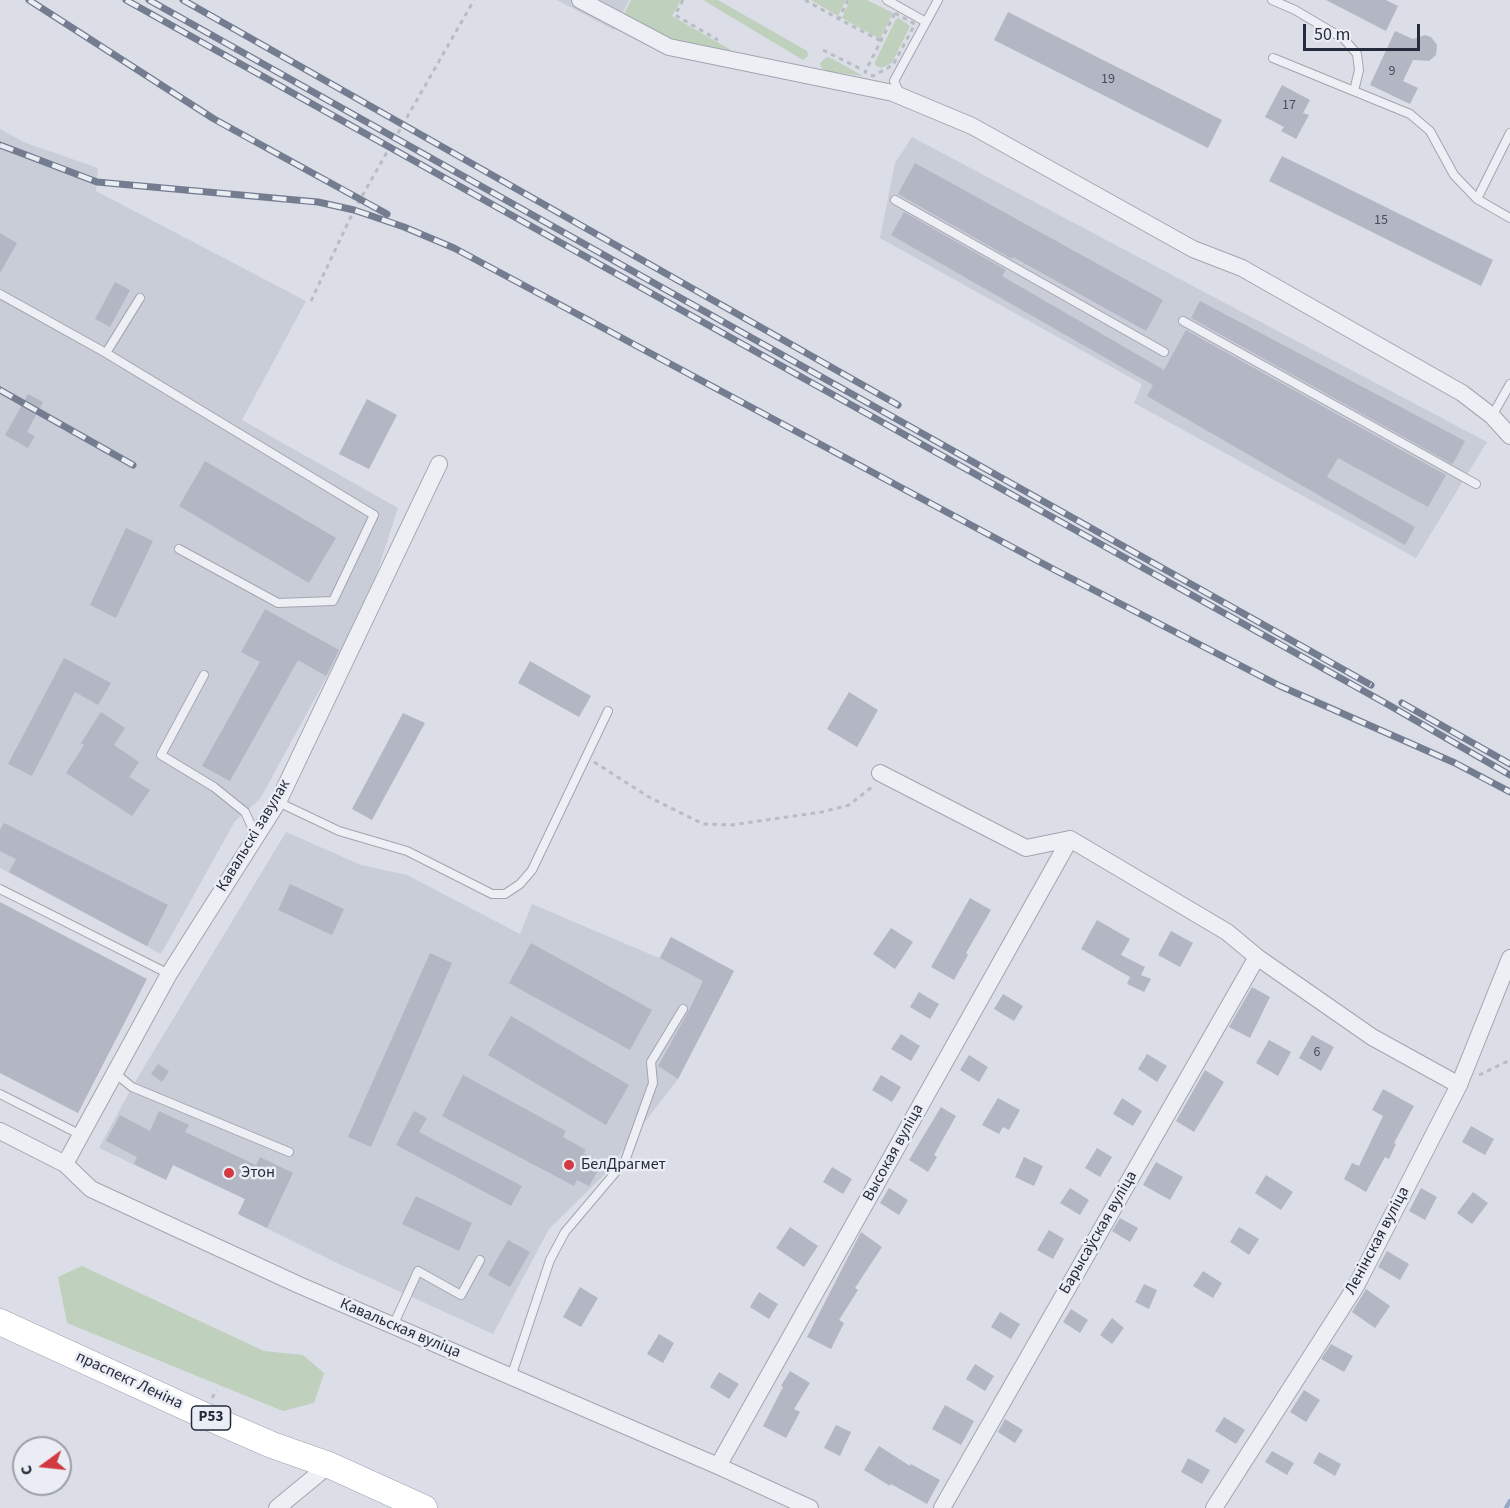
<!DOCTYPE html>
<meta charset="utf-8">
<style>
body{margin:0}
#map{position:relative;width:1510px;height:1508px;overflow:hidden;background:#dbdee6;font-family:"Source Sans 3",sans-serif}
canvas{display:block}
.north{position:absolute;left:12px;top:1436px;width:60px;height:60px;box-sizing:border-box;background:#eaedf4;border:2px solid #9b9faa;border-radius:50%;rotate:255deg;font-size:16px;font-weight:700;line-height:24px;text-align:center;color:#252b3c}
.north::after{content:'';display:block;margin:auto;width:21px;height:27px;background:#d23941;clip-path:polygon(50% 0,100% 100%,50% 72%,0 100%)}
.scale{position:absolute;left:1303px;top:24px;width:117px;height:27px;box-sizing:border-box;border:3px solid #252b3c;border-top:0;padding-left:8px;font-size:18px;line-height:21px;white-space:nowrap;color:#252b3c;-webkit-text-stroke:4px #eaedf4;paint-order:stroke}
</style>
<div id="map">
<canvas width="1510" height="1508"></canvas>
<div class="north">С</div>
<div class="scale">50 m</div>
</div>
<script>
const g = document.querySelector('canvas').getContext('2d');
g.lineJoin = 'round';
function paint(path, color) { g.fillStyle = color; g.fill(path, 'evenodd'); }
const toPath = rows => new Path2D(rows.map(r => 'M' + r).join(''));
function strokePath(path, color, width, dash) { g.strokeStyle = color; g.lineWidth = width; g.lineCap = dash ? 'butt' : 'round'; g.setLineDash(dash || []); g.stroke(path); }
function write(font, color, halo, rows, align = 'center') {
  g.font = font + ' "Source Sans 3",sans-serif'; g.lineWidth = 5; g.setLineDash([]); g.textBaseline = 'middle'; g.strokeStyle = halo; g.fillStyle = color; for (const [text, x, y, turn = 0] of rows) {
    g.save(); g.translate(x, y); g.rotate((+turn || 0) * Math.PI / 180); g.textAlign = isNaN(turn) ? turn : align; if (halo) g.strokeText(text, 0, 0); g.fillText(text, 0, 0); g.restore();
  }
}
const built = toPath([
 [557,0,629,0,614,30],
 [0,129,26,143,98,168,96,191,306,301,242,420,398,508,374,582,341,651,260,799,235,821,161,954,0,868],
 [912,137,1487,442,1416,558,1134,403,1142,384,880,238,895,163],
 [286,832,361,865,407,875,520,934,532,904,659,958,671,937,734,971,678,1079,603,1176,549,1229,493,1334,339,1264,238,1214,245,1199,173,1165,166,1180,99,1148,132,1087]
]);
const green = toPath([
 [631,0,681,0,672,16,731,50,729,54,688,46,623,16],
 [703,0,718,0,807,51,808,56,803,60],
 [811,0,846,0,838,16],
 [850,0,867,0,893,13,880,39,842,18],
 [899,18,910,26,892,63,881,68,875,65,875,62,896,19],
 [827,57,831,58,863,76,825,71,821,67,820,63],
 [82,1266,264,1351,303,1355,324,1373,314,1403,283,1411,67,1323,58,1277]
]);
const stream = toPath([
 [1506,1508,1510,1501]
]);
const building = toPath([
 [1326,0,1386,0,1398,6,1386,31],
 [1008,12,1222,120,1208,148,994,40],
 [1395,31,1413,39,1425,35,1431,37,1437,45,1436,55,1429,61,1413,60,1403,81,1418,88,1410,104,1370,85],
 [1282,85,1310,100,1303,113,1309,115,1296,139,1281,131,1284,127,1265,117],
 [1282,156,1493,260,1481,286,1269,181],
 [915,163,1163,300,1146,331,1013,257,1012,259,898,194],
 [904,212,1006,270,1002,276,1164,370,1186,330,1446,475,1428,507,1338,458,1327,477,1415,527,1405,545,1147,396,1153,385,891,235],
 [0,233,17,243,0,273],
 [115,282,130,290,110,327,95,319],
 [1200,301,1465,441,1455,460,1452,464,1191,318],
 [28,394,43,402,27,432,35,436,28,448,5,435],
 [367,399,397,415,369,469,339,454],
 [205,461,336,538,309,583,179,506],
 [126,528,153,541,116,618,90,605],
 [265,609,339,650,326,676,298,660,230,781,202,766,260,662,241,652],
 [64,658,111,683,98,705,75,692,32,776,8,764],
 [530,661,591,696,579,717,518,683],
 [849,692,878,710,857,747,827,729],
 [101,712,125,728,114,745,139,762,129,777,150,790,132,816,66,773,84,745,81,743],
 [403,713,425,723,372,820,352,809],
 [4,823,168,905,147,946,9,872,16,859,0,851,0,830],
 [290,884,344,909,332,935,278,910],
 [970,898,991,910,966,953,968,955,954,980,931,967],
 [0,902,147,979,78,1113,0,1073],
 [1097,920,1130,939,1121,955,1145,967,1141,975,1151,979,1144,992,1127,984,1130,977,1081,949],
 [891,928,913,942,895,969,873,954],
 [1171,931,1193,943,1180,967,1158,955],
 [671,937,734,971,678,1079,658,1066,688,1012,703,981,660,958],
 [531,943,652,1010,630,1050,509,983],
 [430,953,452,963,371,1147,348,1137],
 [1252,987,1270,997,1250,1038,1229,1027],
 [919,992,939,1004,930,1019,910,1007],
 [1003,994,1023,1006,1014,1021,994,1009],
 [511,1016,629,1085,606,1125,488,1055],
 [901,1034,920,1046,911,1061,891,1049],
 [1312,1035,1334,1047,1321,1071,1299,1058],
 [1269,1040,1291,1052,1278,1076,1256,1063],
 [1147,1054,1167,1066,1157,1082,1138,1069],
 [969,1055,988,1067,979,1082,960,1070],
 [158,1064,169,1071,162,1082,151,1074],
 [1205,1070,1224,1082,1194,1132,1176,1121],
 [463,1075,566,1131,563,1137,586,1150,583,1153,596,1160,594,1164,600,1167,589,1186,577,1180,574,1186,442,1116],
 [881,1075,901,1087,892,1102,872,1090],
 [1383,1089,1414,1106,1394,1143,1396,1144,1389,1159,1385,1157,1366,1192,1344,1179,1352,1163,1359,1166,1383,1116,1372,1110],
 [998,1098,1020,1110,1009,1130,1003,1127,999,1134,982,1125],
 [1122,1098,1142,1111,1133,1126,1113,1114],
 [941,1107,956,1116,934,1155,937,1157,928,1172,909,1160],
 [159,1111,189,1125,185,1132,256,1165,260,1157,293,1173,267,1228,238,1214,245,1199,173,1165,166,1180,134,1164,137,1157,106,1141,120,1115,150,1131],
 [414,1111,427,1118,419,1132,522,1186,511,1206,396,1145],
 [1471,1126,1494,1139,1485,1155,1462,1142],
 [1097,1148,1112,1157,1100,1177,1085,1168],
 [1024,1157,1043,1166,1034,1186,1015,1177],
 [1156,1162,1183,1177,1170,1200,1143,1185],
 [832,1167,852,1179,843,1194,823,1182],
 [1266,1175,1293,1192,1281,1210,1255,1193],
 [889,1188,908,1200,899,1215,880,1203],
 [1070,1188,1089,1200,1080,1215,1060,1203],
 [1421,1188,1437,1197,1425,1220,1409,1211],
 [1473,1192,1488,1203,1472,1224,1457,1213],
 [416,1196,472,1223,459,1251,402,1224],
 [1120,1218,1138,1228,1130,1242,1112,1231],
 [790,1227,818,1246,804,1267,776,1248],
 [1239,1227,1259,1239,1249,1255,1230,1242],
 [1049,1230,1064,1239,1053,1259,1037,1250],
 [861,1232,882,1247,855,1288,858,1290,839,1320,844,1323,831,1349,807,1337],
 [508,1240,530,1252,510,1287,488,1275],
 [1387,1251,1409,1264,1400,1280,1378,1267],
 [1203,1271,1222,1283,1213,1298,1193,1286],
 [1144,1284,1157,1290,1149,1309,1135,1302],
 [580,1287,598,1298,581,1327,563,1317],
 [1366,1289,1390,1306,1375,1328,1352,1312],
 [759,1292,778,1304,769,1319,750,1307],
 [1071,1309,1088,1320,1080,1333,1063,1322],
 [1000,1312,1020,1324,1011,1339,991,1327],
 [1112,1318,1124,1328,1112,1344,1100,1335],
 [659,1334,674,1343,663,1363,647,1354],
 [1331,1344,1353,1356,1344,1372,1321,1359],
 [975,1364,994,1376,985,1391,966,1379],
 [790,1371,810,1383,794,1409,800,1412,786,1438,763,1426,783,1387,781,1386],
 [719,1372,739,1384,729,1399,710,1387],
 [1304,1390,1320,1400,1306,1422,1290,1412],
 [945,1405,974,1421,961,1445,932,1429],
 [1224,1417,1245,1430,1236,1444,1215,1431],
 [1005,1419,1023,1430,1015,1443,998,1432],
 [836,1425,851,1432,840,1456,824,1448],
 [879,1446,910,1466,911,1464,940,1480,927,1504,891,1484,890,1486,864,1470],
 [1272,1451,1294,1463,1287,1475,1265,1462],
 [1319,1452,1341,1464,1335,1476,1313,1463],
 [1188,1458,1210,1470,1202,1484,1181,1472]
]);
const path = toPath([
 [683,0,675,15,718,40],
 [805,0,839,19],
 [848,0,839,19,881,41],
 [895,13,915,24,893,65,873,76,865,72,895,13],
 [823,50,861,69],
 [311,301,354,210,474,0],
 [594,762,649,797,703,824,731,825,822,812,849,805,872,787],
 [1479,1075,1510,1060],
 [212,1398,217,1390]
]);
const lane = toPath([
 [887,0,926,22],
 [1272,0,1295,10,1344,39,1357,54,1359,70,1354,91],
 [1273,58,1410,114,1430,131,1454,175,1477,199,1510,218],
 [901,96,894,81,938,0],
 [1477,199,1510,133],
 [895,200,1164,352],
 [0,294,106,353,140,298],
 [1183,321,1476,484],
 [106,353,374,515,333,601,278,603,179,549],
 [1492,416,1510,384],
 [204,675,161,755,214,787,245,812,256,836],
 [278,802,339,831,407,851,492,894,505,894,520,884,532,870,608,711],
 [0,889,169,974],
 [116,1074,132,1087,289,1152],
 [0,1094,81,1135],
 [393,1326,418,1271,461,1295,480,1260],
 [511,1377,550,1260,565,1232,625,1161,653,1083,651,1062,683,1009]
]);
const street = toPath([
 [580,0,669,47,893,93,972,126,1193,249,1242,268,1462,393,1492,416,1510,436],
 [880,773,1026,848,1070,839,1227,932,1257,957,1372,1037,1459,1085],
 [0,1131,65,1164,91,1189,299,1285,718,1466,810,1508],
 [65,1164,169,974,278,802,439,464],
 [718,1466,1070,839],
 [277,1508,329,1465],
 [942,1508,1257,957],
 [1214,1508,1356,1286,1459,1085,1510,958]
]);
const primary = toPath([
 [0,1322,203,1415,272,1445,329,1465,424,1508]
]);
const rail = toPath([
 [29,0,214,119,387,214],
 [126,0,1387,704,1510,775],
 [149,0,1371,685],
 [183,0,898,405],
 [0,145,97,182,318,202,354,210,404,227,454,248,1053,569,1280,686,1455,763,1510,792],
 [0,390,133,465],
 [1402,703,1510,764]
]);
const markers = [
 [569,1165,6,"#d23941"],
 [229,1173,6,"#d23941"]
];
const numberNames = [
 ["9",1392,72],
 ["19",1108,80],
 ["17",1289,106],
 ["15",1381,221],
 ["6",1317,1053]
];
const shields = [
 [211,1418,39]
];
const shieldNames = [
 ["Р53",211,1418]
];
const streetNames = [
 ["Кавальскі завулак",254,836,-59],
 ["Высокая вуліца",894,1153,-61],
 ["Барысаўская вуліца",1099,1233,-60],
 ["Ленінская вуліца",1378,1241,-62],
 ["Кавальская вуліца",400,1329,23],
 ["праспект Леніна",129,1381,25]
];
const poiNames = [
 ["БелДрагмет",581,1165],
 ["Этон",241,1173]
];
paint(built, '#c9cdd8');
paint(green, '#bfd0bc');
strokePath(stream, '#94a8c8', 4.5);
paint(building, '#b2b7c3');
strokePath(lane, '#a1a5b0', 10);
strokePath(street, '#a1a5b0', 18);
strokePath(primary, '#9aa1b2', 27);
strokePath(path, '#babcc4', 3, [4.5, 4.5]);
strokePath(lane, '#eeeff4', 8);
strokePath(street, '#eeeff4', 16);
strokePath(primary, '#fff', 26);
strokePath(rail, '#747c90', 7);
strokePath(rail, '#eaedf4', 4.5, [14]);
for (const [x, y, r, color] of markers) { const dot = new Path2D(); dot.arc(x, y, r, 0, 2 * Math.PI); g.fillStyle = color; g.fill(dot); strokePath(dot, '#eaedf4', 2); }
write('14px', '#484e5e', null, numberNames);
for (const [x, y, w] of shields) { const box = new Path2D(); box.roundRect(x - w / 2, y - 12, w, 24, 4.5); g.fillStyle = '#eaedf4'; g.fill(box); strokePath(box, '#252b3c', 1.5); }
write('bold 15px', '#252b3c', null, shieldNames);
write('16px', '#252b3c', '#eaedf4', streetNames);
write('16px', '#252b3c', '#eaedf4', poiNames, 'left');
</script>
